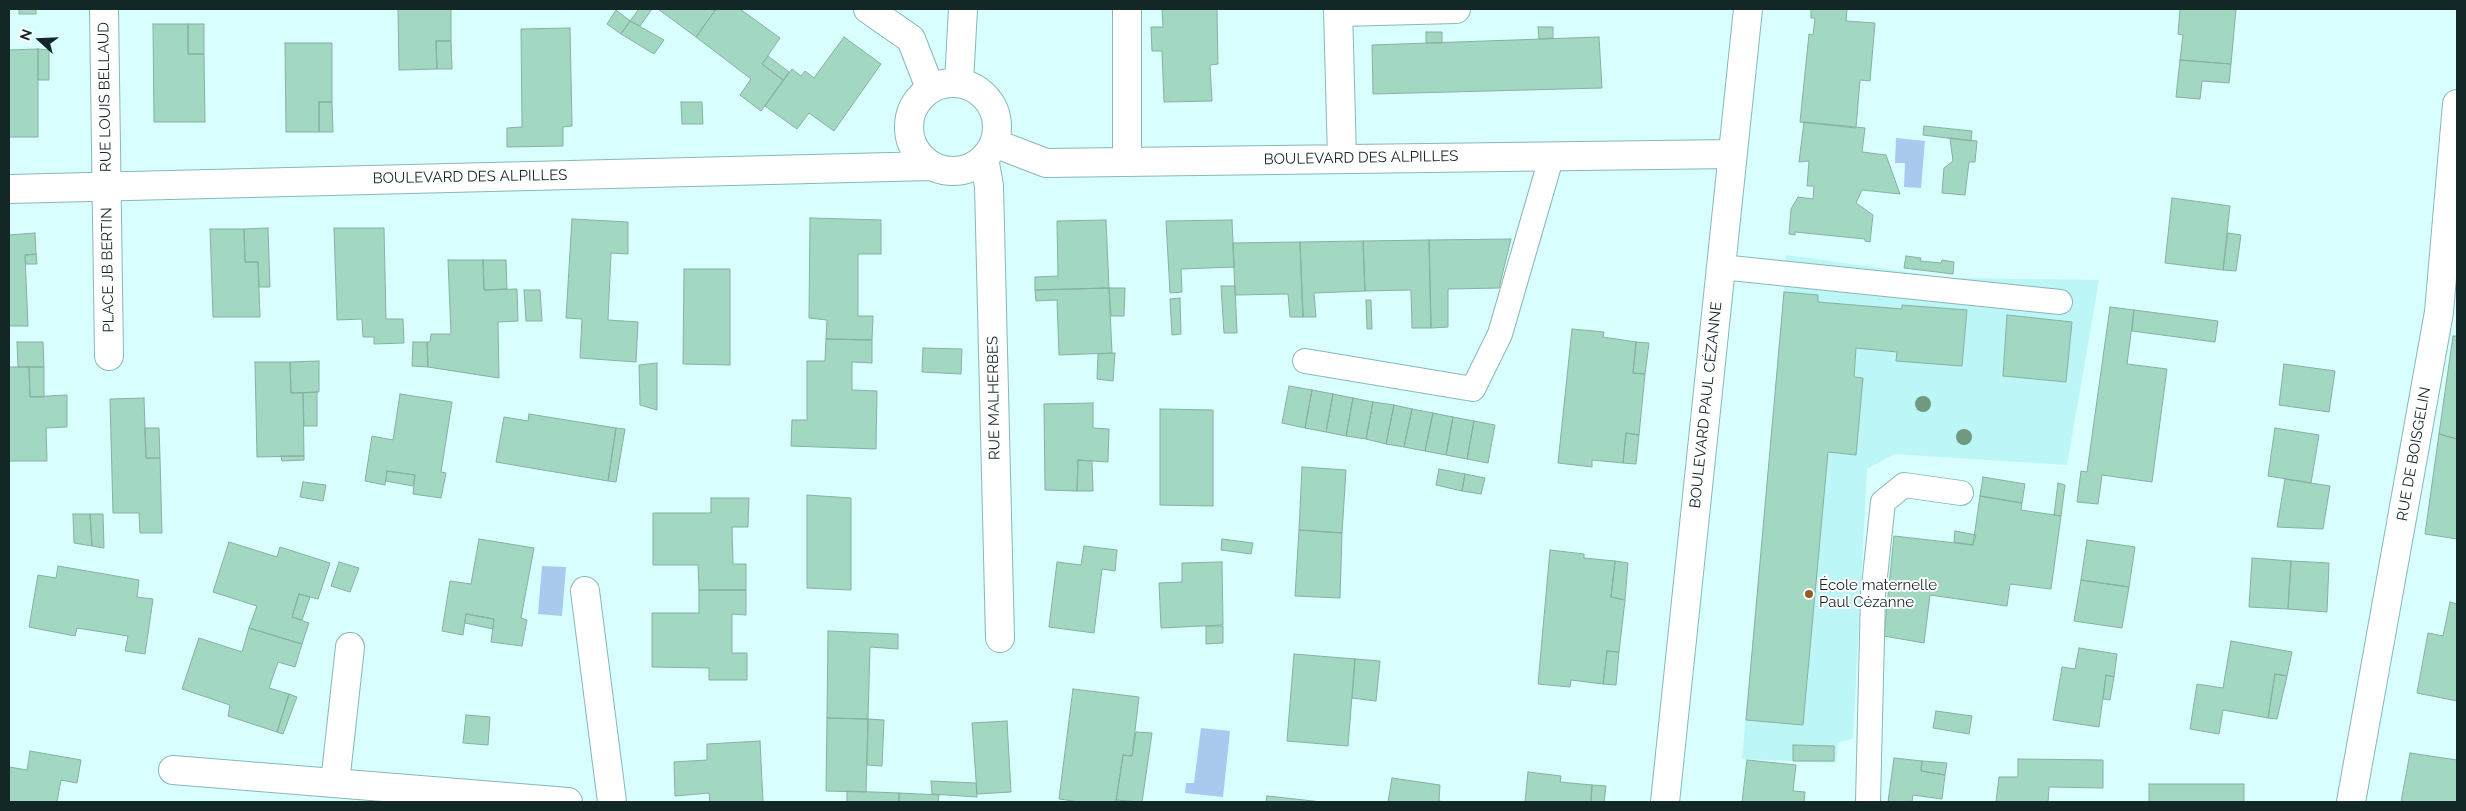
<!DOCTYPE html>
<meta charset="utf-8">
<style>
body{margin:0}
#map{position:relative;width:2466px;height:811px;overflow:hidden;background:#d8fefe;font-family:Raleway,sans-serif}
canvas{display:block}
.frame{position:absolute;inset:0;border:10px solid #142727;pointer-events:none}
.north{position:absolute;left:15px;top:15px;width:50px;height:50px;-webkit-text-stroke:4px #fff;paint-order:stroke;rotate:290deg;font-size:14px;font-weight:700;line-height:20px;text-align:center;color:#142727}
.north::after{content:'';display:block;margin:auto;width:18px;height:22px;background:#142727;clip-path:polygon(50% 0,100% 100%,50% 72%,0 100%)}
</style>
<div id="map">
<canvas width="2466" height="811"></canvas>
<div class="frame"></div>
<div class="north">N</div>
</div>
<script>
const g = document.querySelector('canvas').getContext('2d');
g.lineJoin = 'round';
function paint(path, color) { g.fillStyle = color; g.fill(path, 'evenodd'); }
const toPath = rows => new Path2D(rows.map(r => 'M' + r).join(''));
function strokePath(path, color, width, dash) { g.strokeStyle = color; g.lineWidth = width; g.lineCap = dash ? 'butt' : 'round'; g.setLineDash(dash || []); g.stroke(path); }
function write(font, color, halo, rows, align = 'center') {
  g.font = font + ' Raleway,sans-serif'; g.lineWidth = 4; g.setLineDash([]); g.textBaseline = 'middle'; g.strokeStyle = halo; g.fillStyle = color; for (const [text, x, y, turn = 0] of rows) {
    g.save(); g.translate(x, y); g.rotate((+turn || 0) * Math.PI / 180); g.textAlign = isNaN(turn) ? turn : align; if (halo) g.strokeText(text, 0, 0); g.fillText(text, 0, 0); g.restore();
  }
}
const built = toPath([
 [1786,255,1950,278,2099,280,2067,465,1894,454,1867,469,1853,738,1838,743,1836,763,1742,759,1784,292]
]);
const water = toPath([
 [1896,138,1925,141,1921,188,1904,187,1905,163,1895,163],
 [542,566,566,567,562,616,538,614],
 [1201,728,1230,731,1223,797,1185,793,1186,783,1194,783]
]);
const building = toPath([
 [19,9,36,9,36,14,19,14,19,9],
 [398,9,451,9,451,41,436,41,437,69,399,70,398,9],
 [639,9,652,9,640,26,630,21,639,9],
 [658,9,716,9,696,37,658,9],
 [716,9,740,9,780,38,762,64,783,80,761,111,740,95,751,79,696,37,716,9],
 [1162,9,1217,9,1218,64,1210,65,1212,101,1164,102,1162,51,1152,51,1151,27,1163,27,1162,9],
 [1811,9,1847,9,1846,21,1875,23,1870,81,1860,80,1856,128,1800,122,1809,34,1813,35,1815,18,1811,18,1811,9],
 [2180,9,2236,9,2231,64,2180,60,2183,35,2178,34,2180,9],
 [616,10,630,21,621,34,607,24,616,10],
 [630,21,664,40,654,54,621,34,630,21],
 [153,24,188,24,188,54,204,54,205,122,154,122,153,24],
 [188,24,204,24,204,54,188,54,188,24],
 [1538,27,1553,27,1553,38,1539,39,1538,27],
 [570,28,572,126,563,127,563,146,507,147,507,128,522,127,521,29,570,28],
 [1426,32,1442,32,1442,43,1426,43,1426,32],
 [844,37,881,64,834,131,809,113,797,129,765,106,792,69,801,76,805,71,814,78,844,37],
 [1599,37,1602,88,1373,94,1372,45,1599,37],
 [436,41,451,41,452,69,437,69,436,41],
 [285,43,332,43,332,102,319,102,319,132,286,132,285,43],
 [38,49,49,50,49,80,38,80,38,49],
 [38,49,38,137,9,137,9,50,38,49],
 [768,56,789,72,783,80,762,64,768,56],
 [2180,60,2231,64,2229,83,2202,81,2200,99,2176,97,2180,60],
 [319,102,332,102,333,132,319,132,319,102],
 [681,102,702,102,703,124,682,124,681,102],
 [1804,122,1865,128,1862,152,1886,155,1900,194,1862,190,1856,203,1873,215,1870,242,1865,241,1865,239,1795,232,1795,235,1789,234,1791,209,1798,197,1813,199,1814,186,1807,186,1809,161,1799,162,1804,122],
 [1924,126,1972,131,1971,141,1923,135,1924,126],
 [1950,138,1977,141,1975,162,1969,162,1965,195,1942,193,1944,168,1953,161,1950,138],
 [2172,198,2230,206,2223,270,2165,263,2172,198],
 [810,218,881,220,881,254,858,254,858,316,873,316,872,340,826,339,827,320,809,318,810,218],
 [572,219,628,222,628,254,611,253,608,320,638,322,636,362,580,358,582,319,566,318,572,219],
 [1106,220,1109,288,1035,290,1035,277,1058,276,1057,221,1106,220],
 [1232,220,1234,267,1181,269,1182,292,1170,293,1166,221,1232,220],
 [268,228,270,287,259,287,258,262,245,262,244,229,268,228],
 [334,228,384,228,386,319,403,319,404,343,374,344,374,337,363,337,362,319,337,320,334,228],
 [210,229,244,229,245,262,258,262,260,317,213,317,210,229],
 [35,233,36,254,25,255,28,326,9,326,9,235,35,233],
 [2228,233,2241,235,2236,271,2223,270,2228,233],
 [1511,239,1499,288,1448,289,1448,327,1431,328,1429,240,1511,239],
 [1429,240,1431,328,1412,328,1411,290,1365,291,1363,241,1429,240],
 [1363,241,1365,291,1314,293,1316,317,1303,317,1300,242,1363,241],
 [1300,242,1303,317,1290,317,1288,294,1235,295,1233,243,1300,242],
 [36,254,37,264,26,264,25,255,36,254],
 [1906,256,1921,258,1920,261,1941,263,1942,260,1954,262,1953,274,1904,268,1906,256],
 [448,260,483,260,484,290,517,289,518,321,498,322,499,378,428,367,427,342,430,342,431,334,451,334,448,260],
 [483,260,506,260,507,289,484,290,483,260],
 [684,269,730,269,730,365,683,364,684,269],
 [1221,286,1235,286,1237,333,1224,333,1221,286],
 [1109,288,1112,353,1059,355,1057,300,1036,301,1035,290,1109,288],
 [1109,288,1125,288,1124,316,1111,316,1109,288],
 [524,290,540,290,542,321,526,321,524,290],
 [1784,292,1818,295,1818,302,1902,309,1902,305,1967,310,1962,366,1896,361,1897,352,1856,348,1854,377,1863,378,1856,455,1828,452,1803,725,1746,720,1784,292],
 [1180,298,1181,334,1172,335,1170,299,1180,298],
 [1366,300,1371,300,1372,329,1367,329,1366,300],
 [2110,307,2134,310,2127,364,2167,369,2152,482,2102,475,2098,504,2077,502,2081,471,2087,472,2110,307],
 [2134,310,2218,321,2215,342,2132,331,2134,310],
 [2007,315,2072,322,2066,382,2003,376,2007,315],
 [1572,329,1604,332,1603,337,1636,342,1633,373,1645,374,1639,435,1626,433,1623,463,1592,460,1592,467,1558,463,1572,329],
 [2453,336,2457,336,2457,439,2439,434,2453,336],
 [826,339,872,340,872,363,852,362,852,390,877,391,876,449,791,446,792,420,807,420,807,361,825,361,826,339],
 [17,342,43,342,44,367,18,367,17,342],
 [413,342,427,342,428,367,412,366,413,342],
 [1636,342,1649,343,1645,374,1633,373,1636,342],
 [923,348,962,349,961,374,922,372,923,348],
 [1115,353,1113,381,1097,379,1098,354,1115,353],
 [319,361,319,392,291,393,290,362,319,361],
 [255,362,290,362,291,393,303,393,304,456,257,457,255,362],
 [657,363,657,410,640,405,639,365,657,363],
 [2284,364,2335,371,2329,412,2279,405,2284,364],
 [9,367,29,367,30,397,67,395,67,427,46,428,47,461,9,461,9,367],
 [29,367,44,367,44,397,30,397,29,367],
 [1289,386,1312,390,1305,428,1282,423,1289,386],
 [1312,390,1333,394,1326,432,1305,428,1312,390],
 [317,392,317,426,304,426,303,393,317,392],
 [400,394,452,402,441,472,446,473,441,498,413,494,415,475,387,471,385,485,365,481,372,436,393,440,400,394],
 [1333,394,1353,398,1346,436,1326,432,1333,394],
 [144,398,146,458,160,458,162,533,140,533,139,513,113,513,110,399,144,398],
 [1353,398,1373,402,1366,439,1346,436,1353,398],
 [1373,402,1394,405,1386,444,1366,439,1373,402],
 [1093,403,1093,428,1109,429,1108,462,1078,460,1077,491,1045,490,1044,404,1093,403],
 [1394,405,1412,409,1404,447,1386,444,1394,405],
 [1160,409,1213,410,1213,506,1160,505,1160,409],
 [1412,409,1433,413,1425,451,1404,447,1412,409],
 [1433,413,1453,417,1446,455,1425,451,1433,413],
 [529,414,616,428,608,481,496,462,504,417,528,421,529,414],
 [1453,417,1474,421,1467,459,1446,455,1453,417],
 [1474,421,1495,425,1488,463,1467,459,1474,421],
 [145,428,159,428,160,458,146,458,145,428],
 [616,428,625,429,616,482,608,481,616,428],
 [2275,428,2319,435,2311,483,2268,476,2275,428],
 [1626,433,1639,435,1636,464,1623,463,1626,433],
 [2439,434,2457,439,2457,539,2425,534,2439,434],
 [281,456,304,456,304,460,282,461,281,456],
 [1078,460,1092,461,1093,491,1077,491,1078,460],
 [1302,467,1346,470,1342,533,1299,530,1302,467],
 [1439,469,1465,474,1462,491,1436,485,1439,469],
 [387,471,415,475,413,486,386,481,387,471],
 [1465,474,1485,478,1481,494,1462,491,1465,474],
 [1983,477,2025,484,2022,503,1980,496,1983,477],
 [2285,479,2330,486,2323,529,2277,527,2285,479],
 [303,482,326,485,323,501,300,497,303,482],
 [2058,483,2065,485,2061,516,2054,515,2058,483],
 [807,495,851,498,851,590,807,588,807,495],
 [1980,496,2022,503,2021,510,2061,516,2051,589,2010,584,2007,606,1930,595,1924,643,1884,636,1894,536,1973,545,1980,496],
 [711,498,749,498,748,527,732,527,733,564,746,564,746,590,699,590,698,565,653,565,653,513,711,513,711,498],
 [73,514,90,514,92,546,74,543,73,514],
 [90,514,103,514,104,548,92,546,90,514],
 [1299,530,1342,533,1340,598,1295,596,1299,530],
 [1955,531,1976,535,1973,545,1954,542,1955,531],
 [479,539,534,548,521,618,527,620,522,646,491,642,494,619,466,614,463,635,442,631,450,581,471,584,479,539],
 [1222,539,1253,543,1251,554,1221,550,1222,539],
 [2087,540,2135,547,2129,587,2081,580,2087,540],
 [229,542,277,557,280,547,330,563,318,599,299,594,292,617,309,623,302,644,249,628,257,606,213,592,229,542],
 [1084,546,1117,550,1115,571,1102,569,1094,633,1049,627,1057,562,1081,565,1084,546],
 [1550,550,1584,554,1584,558,1615,561,1611,597,1625,600,1619,652,1607,651,1603,684,1571,680,1570,687,1538,684,1550,550],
 [2252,558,2291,561,2288,609,2249,607,2252,558],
 [1615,561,1628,563,1625,600,1611,597,1615,561],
 [2291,561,2329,563,2327,612,2288,609,2291,561],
 [339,562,359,568,350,592,331,586,339,562],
 [1222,562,1223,625,1161,628,1159,583,1182,582,1182,563,1222,562],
 [58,566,139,580,137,597,153,599,145,654,125,651,128,636,77,628,75,636,29,627,38,575,56,578,58,566],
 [2081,580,2129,587,2122,628,2074,621,2081,580],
 [699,590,746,590,746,615,732,614,732,653,747,653,747,680,709,680,709,668,652,667,652,613,699,613,699,590],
 [299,594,310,597,302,620,292,617,299,594],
 [2450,602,2457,604,2457,701,2417,693,2428,633,2443,636,2450,602],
 [466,614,494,619,493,629,465,623,466,614],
 [1206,626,1223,626,1223,643,1206,644,1206,626],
 [249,628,302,644,295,667,278,662,269,688,289,694,277,732,228,716,230,705,182,689,199,638,242,652,249,628],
 [828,631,898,634,898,649,870,647,868,719,827,718,828,631],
 [2231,641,2292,652,2287,676,2275,674,2268,718,2223,710,2219,734,2190,729,2197,684,2223,688,2231,641],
 [2079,648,2117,654,2114,677,2106,675,2099,727,2053,720,2062,667,2075,669,2079,648],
 [1607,651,1619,652,1616,685,1603,684,1607,651],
 [1294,654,1355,659,1348,746,1287,741,1294,654],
 [1355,659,1380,661,1376,701,1352,698,1355,659],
 [2275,674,2287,676,2277,719,2268,718,2275,674],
 [2106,675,2114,677,2110,700,2103,699,2106,675],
 [1073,689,1139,697,1132,756,1123,755,1116,802,1080,802,1059,799,1073,689],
 [289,694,297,697,283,734,277,732,289,694],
 [1936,711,1972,716,1969,734,1933,728,1936,711],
 [466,715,490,717,488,745,463,743,466,715],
 [827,718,868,719,866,792,826,791,827,718],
 [868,719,884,720,882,766,867,765,868,719],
 [1007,721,1011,792,977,794,972,723,1007,721],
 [1136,732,1152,733,1142,802,1116,800,1123,755,1132,756,1136,732],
 [760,741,763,802,710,802,709,793,675,796,674,762,707,760,707,744,760,741],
 [1793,745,1834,746,1834,761,1793,761,1793,745],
 [30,751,81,760,77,783,61,780,57,802,59,802,9,802,9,767,27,770,30,751],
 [2410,753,2457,760,2457,802,2401,802,2410,753],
 [1894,758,1922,761,1921,771,1945,775,1942,799,1913,795,1912,802,1888,802,1894,758],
 [2018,759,2103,760,2103,788,2049,787,2048,802,1996,802,1999,777,2018,777,2018,759],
 [1747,760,1796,765,1793,791,1805,792,1804,802,1742,802,1747,760],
 [1922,761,1947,763,1945,775,1921,771,1922,761],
 [1528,772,1561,776,1560,782,1592,785,1591,802,1525,802,1528,772],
 [1392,778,1440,785,1439,801,1445,802,1388,802,1392,778],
 [931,781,976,783,977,797,932,794,931,781],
 [2149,784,2244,784,2244,802,2149,802,2149,784],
 [1592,785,1606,786,1604,802,1591,802,1592,785],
 [847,791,899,793,899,802,847,802,847,791],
 [899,793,939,795,938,802,899,802,899,793],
 [1267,796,1277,797,1322,802,1266,802,1267,796]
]);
const service = toPath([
 [1721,267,2060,302],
 [1305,361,1473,389,1500,334,1552,155],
 [1868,802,1873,595,1883,502,1904,485,1961,493]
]);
const minor = toPath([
 [104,9,109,356],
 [868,9,911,39,930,88],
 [1127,9,1127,161],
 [1338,9,1342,158],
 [1339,12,1456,9],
 [959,82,963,9],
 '909 127a44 44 0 1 1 88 0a44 44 0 1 1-88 0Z',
 [994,143,1046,163,1732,154],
 [984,158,989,186,1000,638],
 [9,189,931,166],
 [585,591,612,802],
 [173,770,568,802],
 [335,783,350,647],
 [1665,802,1748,9],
 [2351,802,2439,312,2457,104]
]);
const trees = [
 [1923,404],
 [1964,437]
];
const markers = [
 [1809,594,5,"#9a5b22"]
];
const streetNames = [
 ["RUE LOUIS BELLAUD",105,97,-91],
 ["BOULEVARD DES ALPILLES",1361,158,-1],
 ["BOULEVARD DES ALPILLES",470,177,-1],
 ["PLACE JB BERTIN",108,270,-91],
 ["RUE MALHERBES",994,398,-91],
 ["BOULEVARD PAUL CÉZANNE",1706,405,-84],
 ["RUE DE BOISGELIN",2414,454,-80]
];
const poiNames = [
 ["École maternelle",1819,585],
 ["Paul Cézanne",1819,602]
];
paint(built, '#bcf6f7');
paint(water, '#a9c9ee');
paint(building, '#a2d7c2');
strokePath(building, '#88b0a0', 1);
strokePath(service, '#89b7b7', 26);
strokePath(minor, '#89b7b7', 30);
strokePath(service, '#fff', 24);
strokePath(minor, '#fff', 28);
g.fillStyle = '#70997d';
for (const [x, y] of trees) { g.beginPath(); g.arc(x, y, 8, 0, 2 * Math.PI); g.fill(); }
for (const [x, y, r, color] of markers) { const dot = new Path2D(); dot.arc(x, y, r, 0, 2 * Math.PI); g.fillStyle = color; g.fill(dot); strokePath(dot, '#fff', 2); }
write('15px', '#142727', '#fff', streetNames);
write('15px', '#142727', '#fff', poiNames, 'left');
</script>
